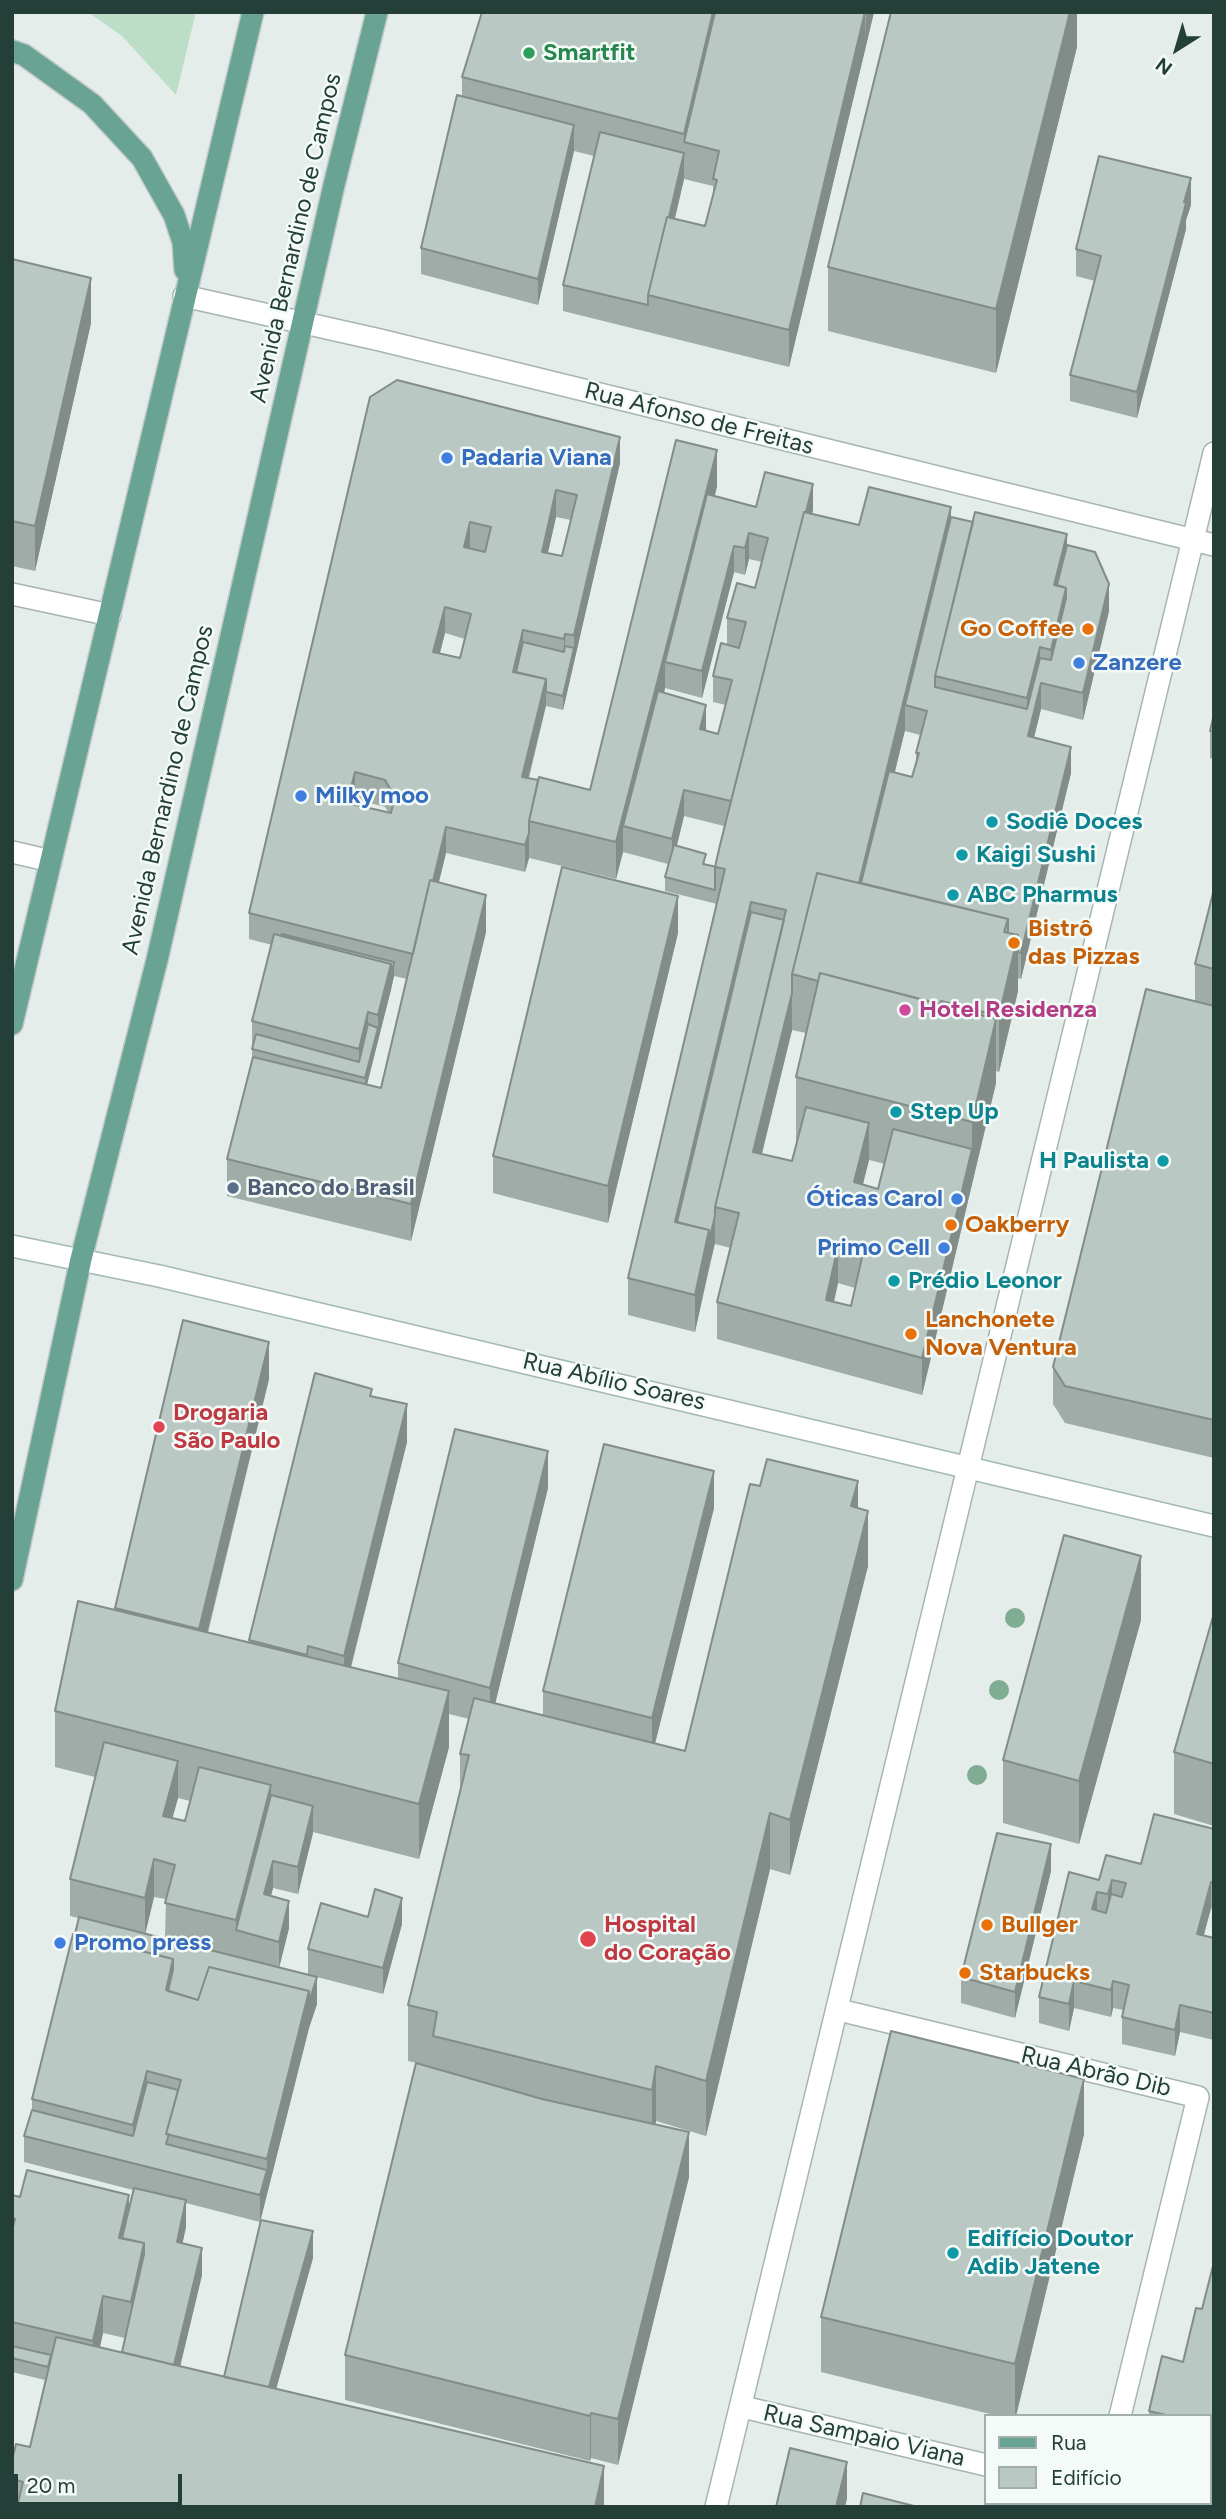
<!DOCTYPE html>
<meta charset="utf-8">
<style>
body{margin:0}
#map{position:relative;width:1226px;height:2519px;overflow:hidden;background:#e4ede9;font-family:Figtree,sans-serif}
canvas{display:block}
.frame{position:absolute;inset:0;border:14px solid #233f38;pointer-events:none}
.legend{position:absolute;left:984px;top:2414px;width:228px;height:91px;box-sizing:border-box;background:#f4faf7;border:2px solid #a0afab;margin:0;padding:9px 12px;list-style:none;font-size:21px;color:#233f38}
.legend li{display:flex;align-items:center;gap:14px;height:35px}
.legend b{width:35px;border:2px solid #a0afab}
.north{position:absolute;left:1142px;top:14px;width:70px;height:70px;-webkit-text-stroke:5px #f4faf7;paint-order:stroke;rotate:217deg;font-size:19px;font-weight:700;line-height:28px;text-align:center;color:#233f38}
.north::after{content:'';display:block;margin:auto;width:24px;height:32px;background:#233f38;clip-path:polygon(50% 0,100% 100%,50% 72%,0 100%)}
.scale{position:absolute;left:14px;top:2474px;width:168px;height:32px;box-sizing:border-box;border:4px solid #233f38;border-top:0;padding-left:9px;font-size:21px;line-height:24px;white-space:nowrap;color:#233f38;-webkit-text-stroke:5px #f4faf7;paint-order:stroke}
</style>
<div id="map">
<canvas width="1226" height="2519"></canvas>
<div class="frame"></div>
<ul class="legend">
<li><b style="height:9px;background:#68a394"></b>Rua</li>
<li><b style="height:19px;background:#b9c8c2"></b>Edifício</li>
</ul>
<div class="north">N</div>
<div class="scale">20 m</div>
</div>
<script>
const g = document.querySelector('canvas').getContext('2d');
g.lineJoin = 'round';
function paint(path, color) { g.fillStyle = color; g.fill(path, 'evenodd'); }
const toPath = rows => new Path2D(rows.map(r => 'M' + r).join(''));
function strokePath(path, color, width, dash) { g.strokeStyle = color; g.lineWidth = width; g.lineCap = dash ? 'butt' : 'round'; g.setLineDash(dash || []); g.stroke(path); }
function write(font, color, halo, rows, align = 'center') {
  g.font = font + ' Figtree,sans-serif'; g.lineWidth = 5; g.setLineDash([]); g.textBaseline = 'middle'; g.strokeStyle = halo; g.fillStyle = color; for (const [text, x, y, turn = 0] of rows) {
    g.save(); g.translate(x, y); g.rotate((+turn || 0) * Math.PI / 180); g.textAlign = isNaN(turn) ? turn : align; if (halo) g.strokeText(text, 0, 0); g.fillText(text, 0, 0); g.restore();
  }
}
const green = toPath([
 [88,12,196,12,176,95,122,36]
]);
const lane = toPath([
 [12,594,110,615],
 [12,852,51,861]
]);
const street = toPath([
 [184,296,380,340,1214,545],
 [839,2010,1198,2097,1120,2416],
 [743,2407,986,2465],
 [1145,2503,1159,2507],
 [716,2507,1214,453]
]);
const secondary = toPath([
 [12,1246,159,1276,1214,1526]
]);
const primary = toPath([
 [12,51,24,55,92,104,142,158,174,215,183,242,185,270],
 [12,1024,253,12],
 [12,1580,81,1259,157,960,334,185,377,12]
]);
const trees = [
 [1015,1618],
 [999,1690],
 [977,1775]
];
const wall = toPath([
 [482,12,874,12,789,367,563,311,563,285,594,156,574,151,538,305,421,274,421,248,462,97,462,77],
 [684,179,713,186,713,195,705,226,675,219],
 [1077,12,1077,47,996,373,828,331,828,267],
 [1191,205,1186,220,1186,229,1137,418,1070,401,1070,375,1095,281,1076,276,1076,249],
 [12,259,91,323,35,571,12,566],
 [370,397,620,463,563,710,546,706,529,778,590,790,717,487,714,496,756,507,813,510,812,514,859,525,951,517,1067,545,1109,611,1083,720,1041,709,1034,737,1071,773,1021,979,1018,978,1018,991,999,1072,996,1071,996,1083,922,1395,717,1339,717,1302,731,1248,715,1244,715,1243,695,1332,628,1315,628,1278,717,904,665,891,665,877,668,864,623,852,616,879,529,858,525,872,446,853,439,882,486,932,411,1241,227,1196,227,1159,252,1059,252,1021,272,945,249,939,249,913],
 [556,517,571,520,562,556,548,553],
 [749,559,762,562,755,588,727,618,727,644,739,648,713,676,713,702,726,705,718,734,706,731,664,693,665,688,702,698,734,572,745,575],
 [445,633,465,639,460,658,440,653],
 [905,730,905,731,920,735,916,753,916,765,912,777,895,772],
 [355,799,385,807,389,813,354,805],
 [684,816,724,826,715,867,706,864,677,845],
 [394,976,407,979,381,1088,367,1085],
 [792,1030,806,1033,796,1077,796,1141,797,1142,792,1161,762,1154],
 [869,1160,885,1164,878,1189,863,1184],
 [838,1283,855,1288,851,1306,834,1302],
 [1214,714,1214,759,1210,758,1210,731],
 [1214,889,1214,1458,1065,1423,1053,1404,1053,1367,1195,1001,1195,964],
 [678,933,608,1223,493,1193,493,1156],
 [269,1379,208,1633,249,1643,249,1640,372,1396,407,1442,351,1668,398,1679,398,1663,548,1488,495,1703,543,1715,543,1691,714,1508,655,1744,685,1751,858,1508,868,1566,790,1875,770,1869,706,2136,656,2121,655,2124,689,2177,618,2465,591,2458,590,2461,345,2400,345,2355,433,2068,433,2067,408,2061,408,2005,460,1790,460,1754,469,1719,449,1714,449,1747,419,1859,313,1832,298,1894,273,1888,271,1896,289,1928,279,1968,308,1975,308,1949,368,1917,402,1924,383,1994,317,1977,317,2004,309,2028,260,2222,186,2203,186,2227,182,2244,202,2275,180,2366,224,2377,313,2258,276,2389,604,2507,12,2507,12,2459,30,2447,45,2380,12,2372,12,2195,129,2207,133,2190,24,2162,24,2136,32,2110,32,2099,79,1918,70,1916,70,1879,95,1777,55,1767,55,1711,115,1610,115,1608],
 [178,1798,190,1801,185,1821,172,1818],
 [154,1897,166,1899,165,1939,145,1934],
 [103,2333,125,2338,122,2352,100,2347],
 [1214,1613,1214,1826,1174,1814,1174,1752],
 [1141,1620,1079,1844,1003,1823,1003,1760],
 [1214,1829,1214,1909,1211,1908,1204,1935,1214,1938,1214,2040,1180,2032,1175,2056,1122,2044,1122,2017,1123,2010,1113,2008,1111,2017,1074,2008,1069,2031,1039,2023,1039,1997,1099,1880,1141,1864],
 [1051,1871,1015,2018,961,2003,961,1977],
 [1084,2134,1016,2416,998,2416,821,2372,821,2317],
 [1214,2262,1214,2453,1210,2452,1210,2416,1149,2416,1149,2411,1183,2362,1202,2309]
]);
const shadedWall = toPath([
 [713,12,724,12,684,142,684,179,656,297,650,296,684,156,684,134],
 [865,12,866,46,789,367,789,330],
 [866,12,874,12,866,46],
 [1070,12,1077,12,1077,47,996,373,996,309],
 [574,125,574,151,538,305,538,279],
 [1191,178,1191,205,1186,220,1186,229,1137,418,1137,392,1184,202],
 [91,278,91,323,35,571,35,526],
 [620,437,620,463,563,710,563,696,574,648,574,635],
 [717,450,717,487,671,663,665,662,665,688,629,828,623,826,623,852,616,879,616,842],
 [813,484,813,510,734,828],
 [556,490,556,517,542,578,542,552],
 [951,507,951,544,905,705,905,730,860,912,854,900],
 [470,522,470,548,464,547],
 [749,533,749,559,745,575,745,548],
 [1067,534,1067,571,1054,595,1054,585],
 [734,546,734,572,702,698,702,671],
 [1109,584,1109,611,1083,720,1083,693],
 [1066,588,1066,625,1051,687,1051,650],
 [445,607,445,633,433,679,433,652],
 [523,630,523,656,513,684,513,672],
 [565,634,565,660,564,666,564,639],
 [1040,647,1040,684,1027,736,1027,698],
 [546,679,546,705,522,803,522,777],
 [1041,683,1041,709,1028,762,1028,736],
 [706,705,706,731,700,729],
 [1071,747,1071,773,1021,979,1021,953],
 [355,772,355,799,347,830,347,803],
 [684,790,684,816,672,865,672,839],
 [446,827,446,853,414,981,414,955],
 [529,833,529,858,525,872,525,845],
 [486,895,486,932,411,1241,411,1204],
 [678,896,678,933,608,1223,608,1186],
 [751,902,751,939,680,1234,675,1222],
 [1018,935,1018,991,999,1072,999,1016],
 [394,962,394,976,391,990,365,1092,365,1078,378,1028,378,1015,391,964],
 [792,993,792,1030,753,1189,753,1152],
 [368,1012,368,1038,359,1076,359,1049],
 [996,1019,996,1083,922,1395,922,1358,972,1149,972,1122],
 [869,1123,869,1160,854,1219,854,1182],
 [715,1216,715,1243,709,1267,709,1241],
 [709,1230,709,1267,695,1332,695,1295],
 [838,1246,838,1283,827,1332,826,1300],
 [269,1342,269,1379,199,1666,199,1629],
 [407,1404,407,1442,344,1693,344,1656],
 [548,1451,548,1488,490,1725,490,1688],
 [714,1471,714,1508,652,1755,652,1718],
 [858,1481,858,1536,851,1506],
 [868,1511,868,1566,790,1875,790,1820],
 [1141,1556,1141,1620,1079,1844,1079,1781],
 [449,1691,449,1747,419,1859,419,1804],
 [178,1761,178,1798,163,1853,163,1816],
 [271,1785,271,1822,236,1930,236,1920],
 [313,1806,313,1833,298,1894,298,1867],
 [770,1813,770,1869,706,2136,706,2081],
 [1051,1844,1051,1871,1015,2018,1015,1992],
 [154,1859,154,1897,145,1935,145,1898],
 [273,1861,273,1888,264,1921,264,1894],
 [1112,1880,1112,1906,1108,1921,1108,1894],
 [1211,1882,1211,1908,1197,1960,1197,1934],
 [1097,1892,1097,1918,1092,1909],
 [402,1898,402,1924,383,1994,383,1968],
 [289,1901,289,1928,279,1968,279,1942],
 [173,1959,173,1996,166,1990],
 [317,1977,317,2004,309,2028,260,2222,260,2195,267,2170,267,2159,309,1991],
 [1074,1981,1074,2008,1069,2031,1069,2004],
 [1113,1981,1113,2008,1111,2017,1111,1990],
 [1180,2005,1180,2032,1175,2056,1175,2030],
 [656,2066,656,2121,652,2145,652,2090],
 [147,2071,147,2108,133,2162,133,2125],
 [1084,2079,1084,2134,1016,2416,1015,2416,1015,2364],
 [689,2132,689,2177,618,2465,618,2419],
 [129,2195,129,2232,125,2249,119,2238],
 [186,2200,186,2227,177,2269,177,2242],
 [313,2231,313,2258,264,2432,264,2405],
 [144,2243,144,2280,131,2339,131,2302],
 [202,2248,202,2275,170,2409,170,2382],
 [103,2296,103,2333,90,2391,93,2365,93,2341],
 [591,2413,591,2458,590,2461,590,2416],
 [847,2462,847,2499,845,2507,836,2507],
 [604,2466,604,2507,595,2507]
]);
const building = toPath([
 [482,12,713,12,684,134,462,77,482,12],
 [715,12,865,12,789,330,648,295,667,217,705,226,717,180,713,179,719,151,684,142,715,12],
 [891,12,1070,12,996,309,828,267,891,12],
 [457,95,574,125,538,279,421,248,457,95],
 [600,132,684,153,669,217,667,217,648,295,648,305,563,285,600,132],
 [1099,156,1191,178,1184,202,1186,203,1137,392,1070,375,1101,256,1076,249,1099,156],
 [12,259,91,278,35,526,12,521,12,259],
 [397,380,620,437,574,635,565,634,564,639,523,630,513,672,546,679,522,777,538,780,529,821,529,833,525,845,446,827,433,881,430,880,413,954,249,913,370,397,397,380],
 [556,490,577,495,562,556,542,552,556,490],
 [470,522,491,527,485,552,464,547,470,522],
 [445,607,471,614,460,658,433,652,445,607],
 [355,772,385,780,395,797,391,813,347,803,355,772],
 [676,440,717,450,616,842,529,821,539,777,590,790,676,440],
 [765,472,813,484,806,512,804,512,731,801,684,790,672,839,623,826,658,691,706,705,700,729,718,734,732,680,713,676,721,643,739,648,746,622,727,618,737,583,755,588,768,538,749,533,745,548,734,546,702,671,665,662,707,494,756,507,765,472],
 [869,487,951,507,859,883,817,873,792,974,792,993,753,1152,792,1161,806,1107,869,1123,854,1182,878,1189,893,1129,972,1149,922,1358,717,1302,739,1213,715,1207,786,910,751,902,675,1222,709,1230,695,1295,628,1278,725,869,715,867,720,845,804,512,859,525,869,487],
 [838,1246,863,1253,851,1306,826,1300,838,1246],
 [975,512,1067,534,1054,585,1066,588,1051,650,1040,647,1027,698,935,676,975,512],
 [951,517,973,522,935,676,935,687,1027,709,1040,658,1051,660,1066,598,1066,588,1057,585,1067,545,1095,552,1109,584,1083,693,1041,683,1028,736,1071,747,1021,953,1018,952,1018,935,1008,933,1008,919,861,883,889,771,912,777,919,753,916,753,927,711,905,705,951,517],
 [523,642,564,652,565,646,574,648,563,696,546,692,546,679,516,672,523,642],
 [1214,714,1214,732,1210,731,1214,714],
 [674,845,706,854,703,864,717,867,715,867,715,890,665,877,674,845],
 [562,867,678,896,608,1186,493,1156,562,867],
 [817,873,1008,919,1004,932,1018,935,999,1016,941,1001,940,1004,820,973,818,981,792,974,817,873],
 [430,880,486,895,411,1204,227,1159,253,1057,381,1088,430,880],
 [1214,889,1214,969,1195,964,1214,889],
 [751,912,784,920,715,1207,715,1216,709,1241,709,1230,677,1222,751,912],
 [274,934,391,964,378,1015,368,1012,359,1049,252,1021,274,934],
 [282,934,394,962,391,977,391,964,281,936,282,934],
 [820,973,996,1019,972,1122,796,1077,820,973],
 [1146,989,1214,1006,1214,1420,1065,1386,1053,1367,1146,989],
 [368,1024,378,1028,365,1078,252,1049,256,1034,359,1062,368,1024],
 [183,1320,269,1342,199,1629,115,1608,183,1320],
 [315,1373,372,1389,370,1396,407,1404,344,1656,308,1646,307,1655,249,1640,315,1373],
 [455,1429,548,1451,490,1688,398,1663,455,1429],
 [604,1444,714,1471,652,1718,543,1691,604,1444],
 [767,1459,858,1481,851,1506,868,1511,790,1820,770,1813,706,2081,656,2066,652,2090,433,2036,437,2012,408,2005,469,1755,460,1754,474,1698,685,1751,750,1484,760,1486,767,1459],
 [1064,1535,1141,1556,1079,1781,1003,1760,1064,1535],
 [78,1601,449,1691,419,1804,55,1711,78,1601],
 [1214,1613,1214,1764,1174,1752,1214,1613],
 [104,1742,178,1761,163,1816,185,1821,199,1767,271,1785,236,1920,165,1903,175,1865,154,1859,145,1898,70,1879,104,1742],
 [271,1795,313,1806,298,1867,273,1861,264,1894,289,1901,279,1942,236,1930,271,1795],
 [1154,1814,1214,1829,1214,1883,1211,1882,1197,1934,1214,1938,1214,2013,1180,2005,1175,2030,1122,2017,1129,1985,1113,1981,1111,1990,1074,1981,1069,2004,1039,1997,1069,1872,1099,1880,1106,1855,1141,1864,1154,1814],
 [1112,1880,1126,1883,1122,1897,1111,1894,1106,1913,1092,1909,1097,1892,1108,1894,1112,1880],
 [997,1833,1051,1844,1015,1992,961,1977,997,1833],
 [375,1889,402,1898,383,1968,308,1949,321,1903,368,1917,375,1889],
 [79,1917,317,1977,309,2002,309,1991,209,1967,198,2000,168,1991,173,1970,173,1959,75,1934,79,1917],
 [73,1934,173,1959,166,1990,198,2000,209,1967,309,1991,267,2159,166,2134,181,2080,147,2071,133,2125,32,2099,73,1934],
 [891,2031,1084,2079,1015,2364,821,2317,891,2031],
 [416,2063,542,2099,689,2132,618,2419,591,2413,590,2416,345,2355,416,2063],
 [147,2082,178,2090,166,2134,169,2134,166,2144,267,2170,260,2195,24,2136,32,2110,133,2136,147,2082],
 [27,2170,129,2195,119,2238,144,2243,131,2302,103,2296,93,2341,12,2322,12,2230,15,2219,12,2218,12,2195,20,2197,27,2170],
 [134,2188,186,2200,177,2242,202,2248,174,2365,122,2352,144,2254,144,2243,122,2238,134,2188],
 [261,2220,313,2231,269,2387,224,2377,261,2220],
 [1214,2262,1214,2426,1210,2426,1210,2416,1170,2416,1149,2411,1162,2356,1183,2362,1196,2308,1202,2309,1214,2262],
 [56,2337,604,2466,595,2507,17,2507,23,2482,12,2479,13,2456,16,2444,30,2447,56,2337],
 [12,2346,51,2355,48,2367,12,2358,12,2346],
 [790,2448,847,2462,836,2507,776,2507,790,2448],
 [863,2493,918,2507,860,2507,863,2493]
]);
const markers = [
 [529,53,7,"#2e9e5b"],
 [447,458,7,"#3f7fe0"],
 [1088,629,7,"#e8710a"],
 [1079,663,7,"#3f7fe0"],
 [301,796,7,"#3f7fe0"],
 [992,822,7,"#0f9aa8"],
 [962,855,7,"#0f9aa8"],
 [953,895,7,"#0f9aa8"],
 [1014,943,7,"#e8710a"],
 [905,1010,7,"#d1479c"],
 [896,1112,7,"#0f9aa8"],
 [1163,1161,7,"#0f9aa8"],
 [233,1188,7,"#5c6f8a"],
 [957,1199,7,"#3f7fe0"],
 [951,1225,7,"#e8710a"],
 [944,1248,7,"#3f7fe0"],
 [894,1281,7,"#0f9aa8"],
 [911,1334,7,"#e8710a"],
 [159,1427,7,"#e0444e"],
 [987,1925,7,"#e8710a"],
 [588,1939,9,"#e0444e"],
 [60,1943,7,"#3f7fe0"],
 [965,1973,7,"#e8710a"],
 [953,2253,7,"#0f9aa8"]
];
const leisureNames = [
 ["Smartfit",543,53]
];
const streetNames = [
 ["Avenida Bernardino de Campos",296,238,-77],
 ["Rua Afonso de Freitas",699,419,14],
 ["Avenida Bernardino de Campos",168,790,-77],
 ["Rua Abílio Soares",614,1382,13],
 ["Rua Abrão Dib",1096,2072,13],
 ["Rua Sampaio Viana",864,2436,13]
];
const shopNames = [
 ["Padaria Viana",461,458],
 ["Zanzere",1093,663],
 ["Milky moo",315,796],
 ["Óticas Carol",943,1199,"right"],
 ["Primo Cell",930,1248,"right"],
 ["Promo press",74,1943]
];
const foodNames = [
 ["Go Coffee",1074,629,"right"],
 ["Bistrô",1028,929],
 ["das Pizzas",1028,957],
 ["Oakberry",965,1225],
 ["Lanchonete",925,1320],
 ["Nova Ventura",925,1348],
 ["Bullger",1001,1925],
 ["Starbucks",979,1973]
];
const cultureNames = [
 ["Sodiê Doces",1006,822],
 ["Kaigi Sushi",976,855],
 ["ABC Pharmus",967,895],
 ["Step Up",910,1112],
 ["H Paulista",1149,1161,"right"],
 ["Prédio Leonor",908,1281],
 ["Edifício Doutor",967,2239],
 ["Adib Jatene",967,2267]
];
const hotelNames = [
 ["Hotel Residenza",919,1010]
];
const serviceNames = [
 ["Banco do Brasil",247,1188]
];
const healthNames = [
 ["Drogaria",173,1413],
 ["São Paulo",173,1441],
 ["Hospital",604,1925],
 ["do Coração",604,1953]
];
paint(green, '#bddec6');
strokePath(lane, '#a6b5b0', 24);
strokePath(street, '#a6b5b0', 24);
strokePath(secondary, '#a2b9b1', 24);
strokePath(primary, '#c1c9c7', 24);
strokePath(lane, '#fff', 21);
strokePath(street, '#fff', 21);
strokePath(secondary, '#fff', 21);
strokePath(primary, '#68a394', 21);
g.fillStyle = '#7fac92';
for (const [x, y] of trees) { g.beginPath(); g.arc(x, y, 10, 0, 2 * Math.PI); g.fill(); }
paint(wall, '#9faca7');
paint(shadedWall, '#828c88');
paint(building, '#b9c8c2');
strokePath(building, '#828c88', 2);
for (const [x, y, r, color] of markers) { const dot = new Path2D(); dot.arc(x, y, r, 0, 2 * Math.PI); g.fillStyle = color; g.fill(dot); strokePath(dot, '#f4faf7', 2.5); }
write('bold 24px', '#27864d', '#f4faf7', leisureNames, 'left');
write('24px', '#233f38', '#f4faf7', streetNames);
write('bold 24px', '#366cbe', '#f4faf7', shopNames, 'left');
write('bold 24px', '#c56008', '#f4faf7', foodNames, 'left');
write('bold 24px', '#0d838f', '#f4faf7', cultureNames, 'left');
write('bold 24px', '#b23c85', '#f4faf7', hotelNames, 'left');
write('bold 24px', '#4e5e75', '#f4faf7', serviceNames, 'left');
write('bold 24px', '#be3a42', '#f4faf7', healthNames, 'left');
</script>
